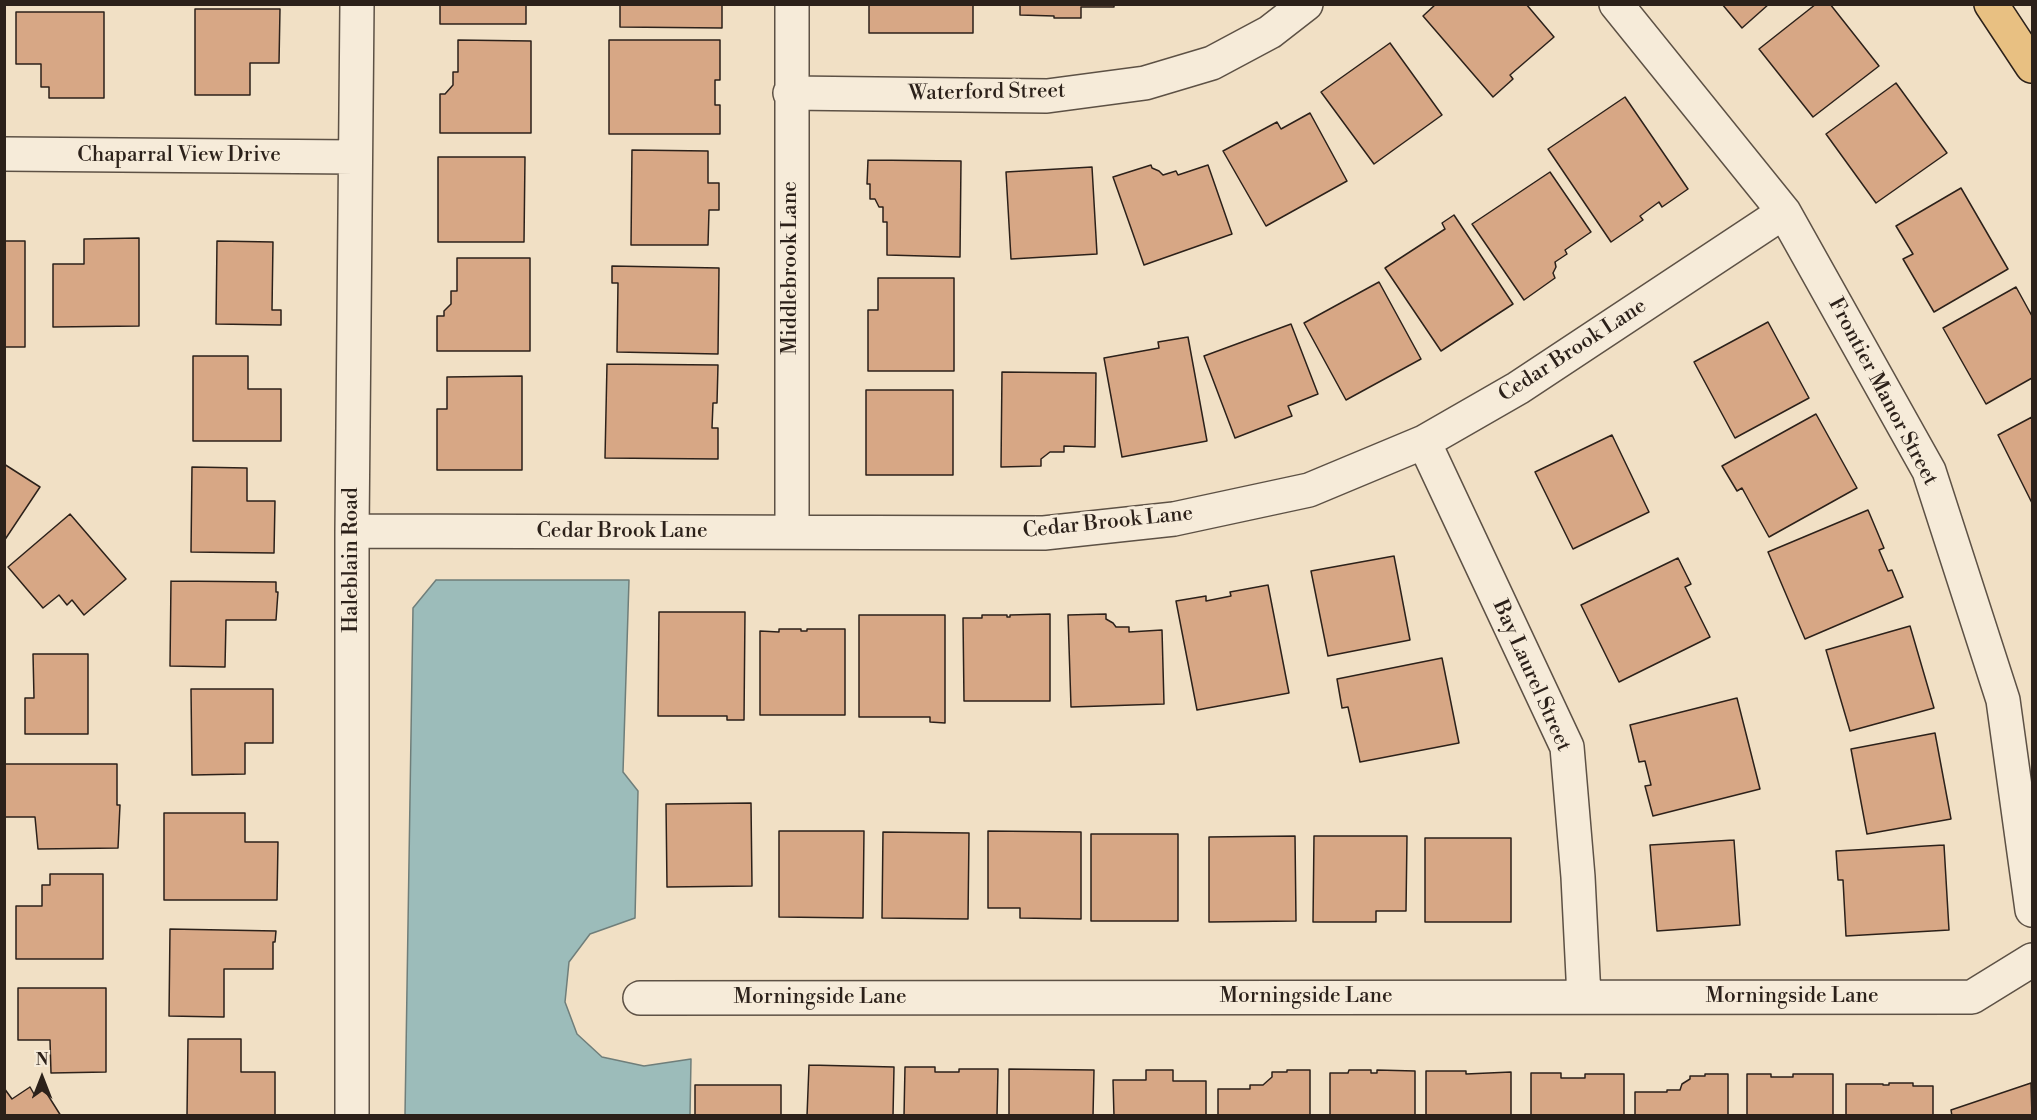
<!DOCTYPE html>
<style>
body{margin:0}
#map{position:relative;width:2037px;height:1120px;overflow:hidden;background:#f1e0c5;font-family:"Libre Bodoni",serif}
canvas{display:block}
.frame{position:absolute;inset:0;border:6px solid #2c211a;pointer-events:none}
.north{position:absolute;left:12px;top:1048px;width:60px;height:60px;-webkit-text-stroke:4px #f6ebd9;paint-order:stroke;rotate:0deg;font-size:16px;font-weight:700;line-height:24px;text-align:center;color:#2c211a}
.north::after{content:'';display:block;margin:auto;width:21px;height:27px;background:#2c211a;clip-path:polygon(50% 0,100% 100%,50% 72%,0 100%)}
</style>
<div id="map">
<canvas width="2037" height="1120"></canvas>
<div class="frame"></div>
<div class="north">N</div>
</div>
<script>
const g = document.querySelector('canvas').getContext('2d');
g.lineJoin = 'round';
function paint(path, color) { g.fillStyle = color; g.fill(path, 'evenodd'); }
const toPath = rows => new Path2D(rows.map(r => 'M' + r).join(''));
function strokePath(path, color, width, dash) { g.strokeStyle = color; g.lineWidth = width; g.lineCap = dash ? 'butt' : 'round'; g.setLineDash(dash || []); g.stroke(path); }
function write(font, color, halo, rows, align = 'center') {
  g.font = font + ' "Libre Bodoni",serif'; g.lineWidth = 6; g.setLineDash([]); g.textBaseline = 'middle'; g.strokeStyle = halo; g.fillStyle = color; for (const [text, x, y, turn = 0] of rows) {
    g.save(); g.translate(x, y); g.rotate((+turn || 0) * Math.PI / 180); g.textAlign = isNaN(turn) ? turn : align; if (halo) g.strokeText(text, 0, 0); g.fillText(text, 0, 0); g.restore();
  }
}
const water = toPath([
 [436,580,629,580,623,772,638,791,635,918,590,934,569,962,565,1002,577,1034,602,1057,644,1066,691,1059,690,1115,405,1115,413,608,436,580]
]);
const building = toPath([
 [440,4,526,4,526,24,440,24,440,4],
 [620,4,722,4,722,28,620,27,620,4],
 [869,4,973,4,973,33,869,33,869,4],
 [1020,4,1114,4,1114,7,1081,7,1081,18,1054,18,1054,16,1020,15,1020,4],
 [1436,4,1526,4,1554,37,1510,75,1513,79,1493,97,1423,16,1436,4],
 [1722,4,1769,4,1742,28,1722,4],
 [1816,4,1830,4,1879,66,1813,117,1759,49,1816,4],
 [195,9,280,9,279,63,250,63,250,95,195,95,195,9],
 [16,12,104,12,104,98,49,98,49,87,41,87,41,64,16,64,16,12],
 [458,40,531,41,531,133,440,133,440,94,445,94,453,85,453,72,458,72,458,40],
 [609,40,720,40,720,80,715,80,715,105,720,105,720,134,609,134,609,40],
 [1390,43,1442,115,1374,164,1321,92,1390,43],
 [1896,83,1947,153,1876,203,1826,134,1896,83],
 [1625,97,1688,189,1662,207,1659,202,1640,216,1643,220,1611,242,1548,149,1625,97],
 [1310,113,1347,181,1266,226,1223,151,1277,122,1281,129,1310,113],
 [632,150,708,151,708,183,719,183,719,210,709,210,708,245,631,245,632,150],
 [438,157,525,157,524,242,438,242,438,157],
 [868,160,961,161,960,257,887,255,887,222,883,222,883,207,879,207,875,199,870,199,870,184,867,184,868,160],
 [1151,165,1152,168,1159,171,1163,175,1176,171,1178,175,1208,165,1232,234,1144,265,1113,177,1151,165],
 [1092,167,1097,254,1011,259,1006,172,1092,167],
 [1550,172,1591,232,1565,250,1567,254,1555,262,1556,267,1553,273,1555,278,1524,300,1472,224,1550,172],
 [1961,188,2008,269,1934,312,1903,259,1913,254,1896,226,1961,188],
 [1454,215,1513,304,1441,351,1385,268,1445,229,1442,223,1454,215],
 [139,238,139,326,53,327,53,264,84,264,84,239,139,238],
 [4,241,25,241,25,347,4,347,4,241],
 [217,241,273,242,272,310,281,310,281,325,216,324,217,241],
 [457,258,530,258,530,351,437,351,437,316,444,316,444,311,451,304,451,291,457,291,457,258],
 [612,266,719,268,718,354,617,352,618,283,612,283,612,266],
 [878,278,954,278,954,371,868,371,868,310,878,310,878,278],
 [1379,282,1421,359,1346,400,1304,323,1379,282],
 [2016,287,2032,316,2032,378,1986,404,1943,328,2016,287],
 [1768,322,1809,398,1735,438,1694,362,1768,322],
 [1291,324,1318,394,1288,406,1292,416,1235,438,1204,356,1291,324],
 [1188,337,1207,441,1122,457,1104,358,1159,348,1158,342,1188,337],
 [193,356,248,356,248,389,281,389,281,441,193,441,193,356],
 [607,364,718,365,717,403,713,403,712,428,718,428,718,459,605,458,607,364],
 [1002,372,1096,373,1095,447,1064,446,1064,452,1050,452,1041,459,1041,466,1001,467,1002,372],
 [522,376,522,470,437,470,437,409,447,409,447,377,522,376],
 [866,390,953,390,953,475,866,475,866,390],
 [1816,414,1857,488,1769,537,1742,488,1737,491,1722,466,1816,414],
 [2032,417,2032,503,1998,435,2032,417],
 [1612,435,1649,512,1573,549,1535,472,1612,435],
 [4,464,40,487,4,541,4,464],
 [192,467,247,468,247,501,275,501,274,553,191,552,192,467],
 [1868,510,1884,548,1879,550,1888,571,1892,570,1903,597,1805,639,1768,552,1868,510],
 [70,514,126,579,84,615,72,600,67,605,59,595,43,608,8,567,70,514],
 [1394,556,1410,640,1328,656,1311,571,1394,556],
 [1678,558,1691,584,1685,587,1710,637,1619,682,1581,605,1678,558],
 [171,581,276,582,276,592,278,592,276,620,226,620,225,667,170,666,171,581],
 [1268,585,1289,693,1197,710,1176,601,1206,596,1206,601,1231,596,1230,592,1268,585],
 [659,612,745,612,744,720,727,720,727,716,658,716,659,612],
 [1050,614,1050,701,964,701,963,618,982,618,982,615,1007,615,1007,617,1010,617,1010,615,1050,614],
 [1106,614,1106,619,1113,623,1116,627,1129,627,1129,632,1162,630,1164,704,1071,707,1068,615,1106,614],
 [859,615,945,615,945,723,930,722,930,717,859,717,859,615],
 [1910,626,1934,708,1850,731,1826,650,1910,626],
 [779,629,801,629,801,631,807,631,807,629,845,629,845,715,760,715,760,631,779,632,779,629],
 [33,654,88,654,88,734,25,734,25,698,34,698,33,654],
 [1442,658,1459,743,1360,762,1348,707,1342,708,1337,679,1442,658],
 [191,689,273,689,273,743,245,743,245,774,192,775,191,689],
 [1737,698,1760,789,1653,816,1645,786,1651,785,1645,761,1639,762,1630,725,1737,698],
 [1935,733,1951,819,1867,834,1851,749,1935,733],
 [4,764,117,764,117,805,120,805,118,848,38,849,35,817,4,817,4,764],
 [751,803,752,886,667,887,666,804,751,803],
 [164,813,245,813,245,842,278,842,277,900,164,900,164,813],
 [779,831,864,831,863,918,779,917,779,831],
 [988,831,1081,832,1081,919,1020,918,1020,908,988,908,988,831],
 [883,832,969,833,968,919,882,918,883,832],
 [1091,834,1178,834,1178,921,1091,921,1091,834],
 [1295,836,1296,921,1209,922,1209,837,1295,836],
 [1314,836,1407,836,1406,911,1376,911,1376,922,1313,922,1314,836],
 [1425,838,1511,838,1511,922,1425,922,1425,838],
 [1734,840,1740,925,1657,931,1650,845,1734,840],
 [1944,845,1949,930,1846,936,1843,880,1838,880,1836,851,1944,845],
 [50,874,103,874,103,959,16,959,16,906,42,906,42,885,50,885,50,874],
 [170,929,276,931,275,942,273,942,273,969,224,969,224,1017,169,1016,170,929],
 [18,988,106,988,106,1072,51,1073,50,1040,18,1040,18,988],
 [188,1039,241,1039,241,1072,275,1072,275,1116,187,1116,188,1039],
 [809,1065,894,1067,893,1116,807,1116,809,1065],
 [905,1067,935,1067,935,1072,959,1072,959,1069,998,1069,997,1116,904,1116,905,1067],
 [1009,1069,1094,1070,1093,1116,1009,1116,1009,1069],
 [1146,1070,1173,1070,1173,1081,1206,1081,1206,1116,1114,1116,1113,1080,1146,1080,1146,1070],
 [1287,1070,1310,1070,1310,1116,1218,1116,1218,1089,1250,1089,1250,1085,1263,1085,1272,1077,1272,1072,1287,1072,1287,1070],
 [1349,1070,1371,1070,1371,1073,1377,1073,1377,1070,1415,1071,1415,1116,1330,1116,1330,1073,1348,1073,1349,1070],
 [1426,1071,1466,1071,1466,1074,1511,1072,1511,1116,1426,1116,1426,1071],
 [1531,1073,1561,1073,1561,1078,1585,1078,1585,1074,1624,1074,1624,1116,1531,1116,1531,1073],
 [1705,1074,1728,1074,1728,1116,1635,1116,1635,1092,1667,1092,1667,1090,1680,1090,1682,1084,1690,1079,1690,1076,1705,1076,1705,1074],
 [1747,1074,1771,1074,1771,1077,1793,1077,1793,1074,1833,1074,1833,1116,1747,1116,1747,1074],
 [1889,1083,1913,1083,1913,1086,1933,1086,1933,1116,1846,1116,1846,1084,1883,1084,1883,1085,1889,1085,1889,1083],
 [2031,1083,2032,1116,1952,1116,1951,1110,2031,1083],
 [695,1085,781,1085,781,1116,695,1116,695,1085],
 [30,1087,34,1094,44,1089,61,1116,4,1116,4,1088,12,1099,30,1087]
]);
const street = toPath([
 [792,4,792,532],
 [1616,4,1784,212,1929,471,2003,700,2032,910],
 [790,93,1047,96,1145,83,1212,63,1270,32,1306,4],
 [4,154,354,157],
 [1424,442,1567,747,1578,877,1584,997],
 [352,531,1044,533,1174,519,1309,490,1424,442,1518,388,1784,212],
 [640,998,1972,997,2032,960],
 [352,1116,352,531,357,4]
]);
const primary = toPath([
 [1991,4,2032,66]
]);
const streetNames = [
 ["Waterford Street",987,93,-1],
 ["Chaparral View Drive",179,156],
 ["Middlebrook Lane",791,268,-90],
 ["Cedar Brook Lane",1573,351,-33],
 ["Frontier Manor Street",1882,392,62],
 ["Cedar Brook Lane",1108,523,-6],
 ["Cedar Brook Lane",622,532],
 ["Haleblain Road",352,560,-90],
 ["Bay Laurel Street",1531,676,66],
 ["Morningside Lane",1306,997],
 ["Morningside Lane",1792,997],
 ["Morningside Lane",820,998]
];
paint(water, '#9cbcba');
strokePath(water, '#6f7e7a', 1.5);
paint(building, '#d7a785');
strokePath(building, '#2c211a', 1.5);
strokePath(street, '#5d5145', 36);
strokePath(primary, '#2c211a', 36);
strokePath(street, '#f6ebd9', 33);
strokePath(primary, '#e8c082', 33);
write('21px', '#2c211a', '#f6ebd9', streetNames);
</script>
